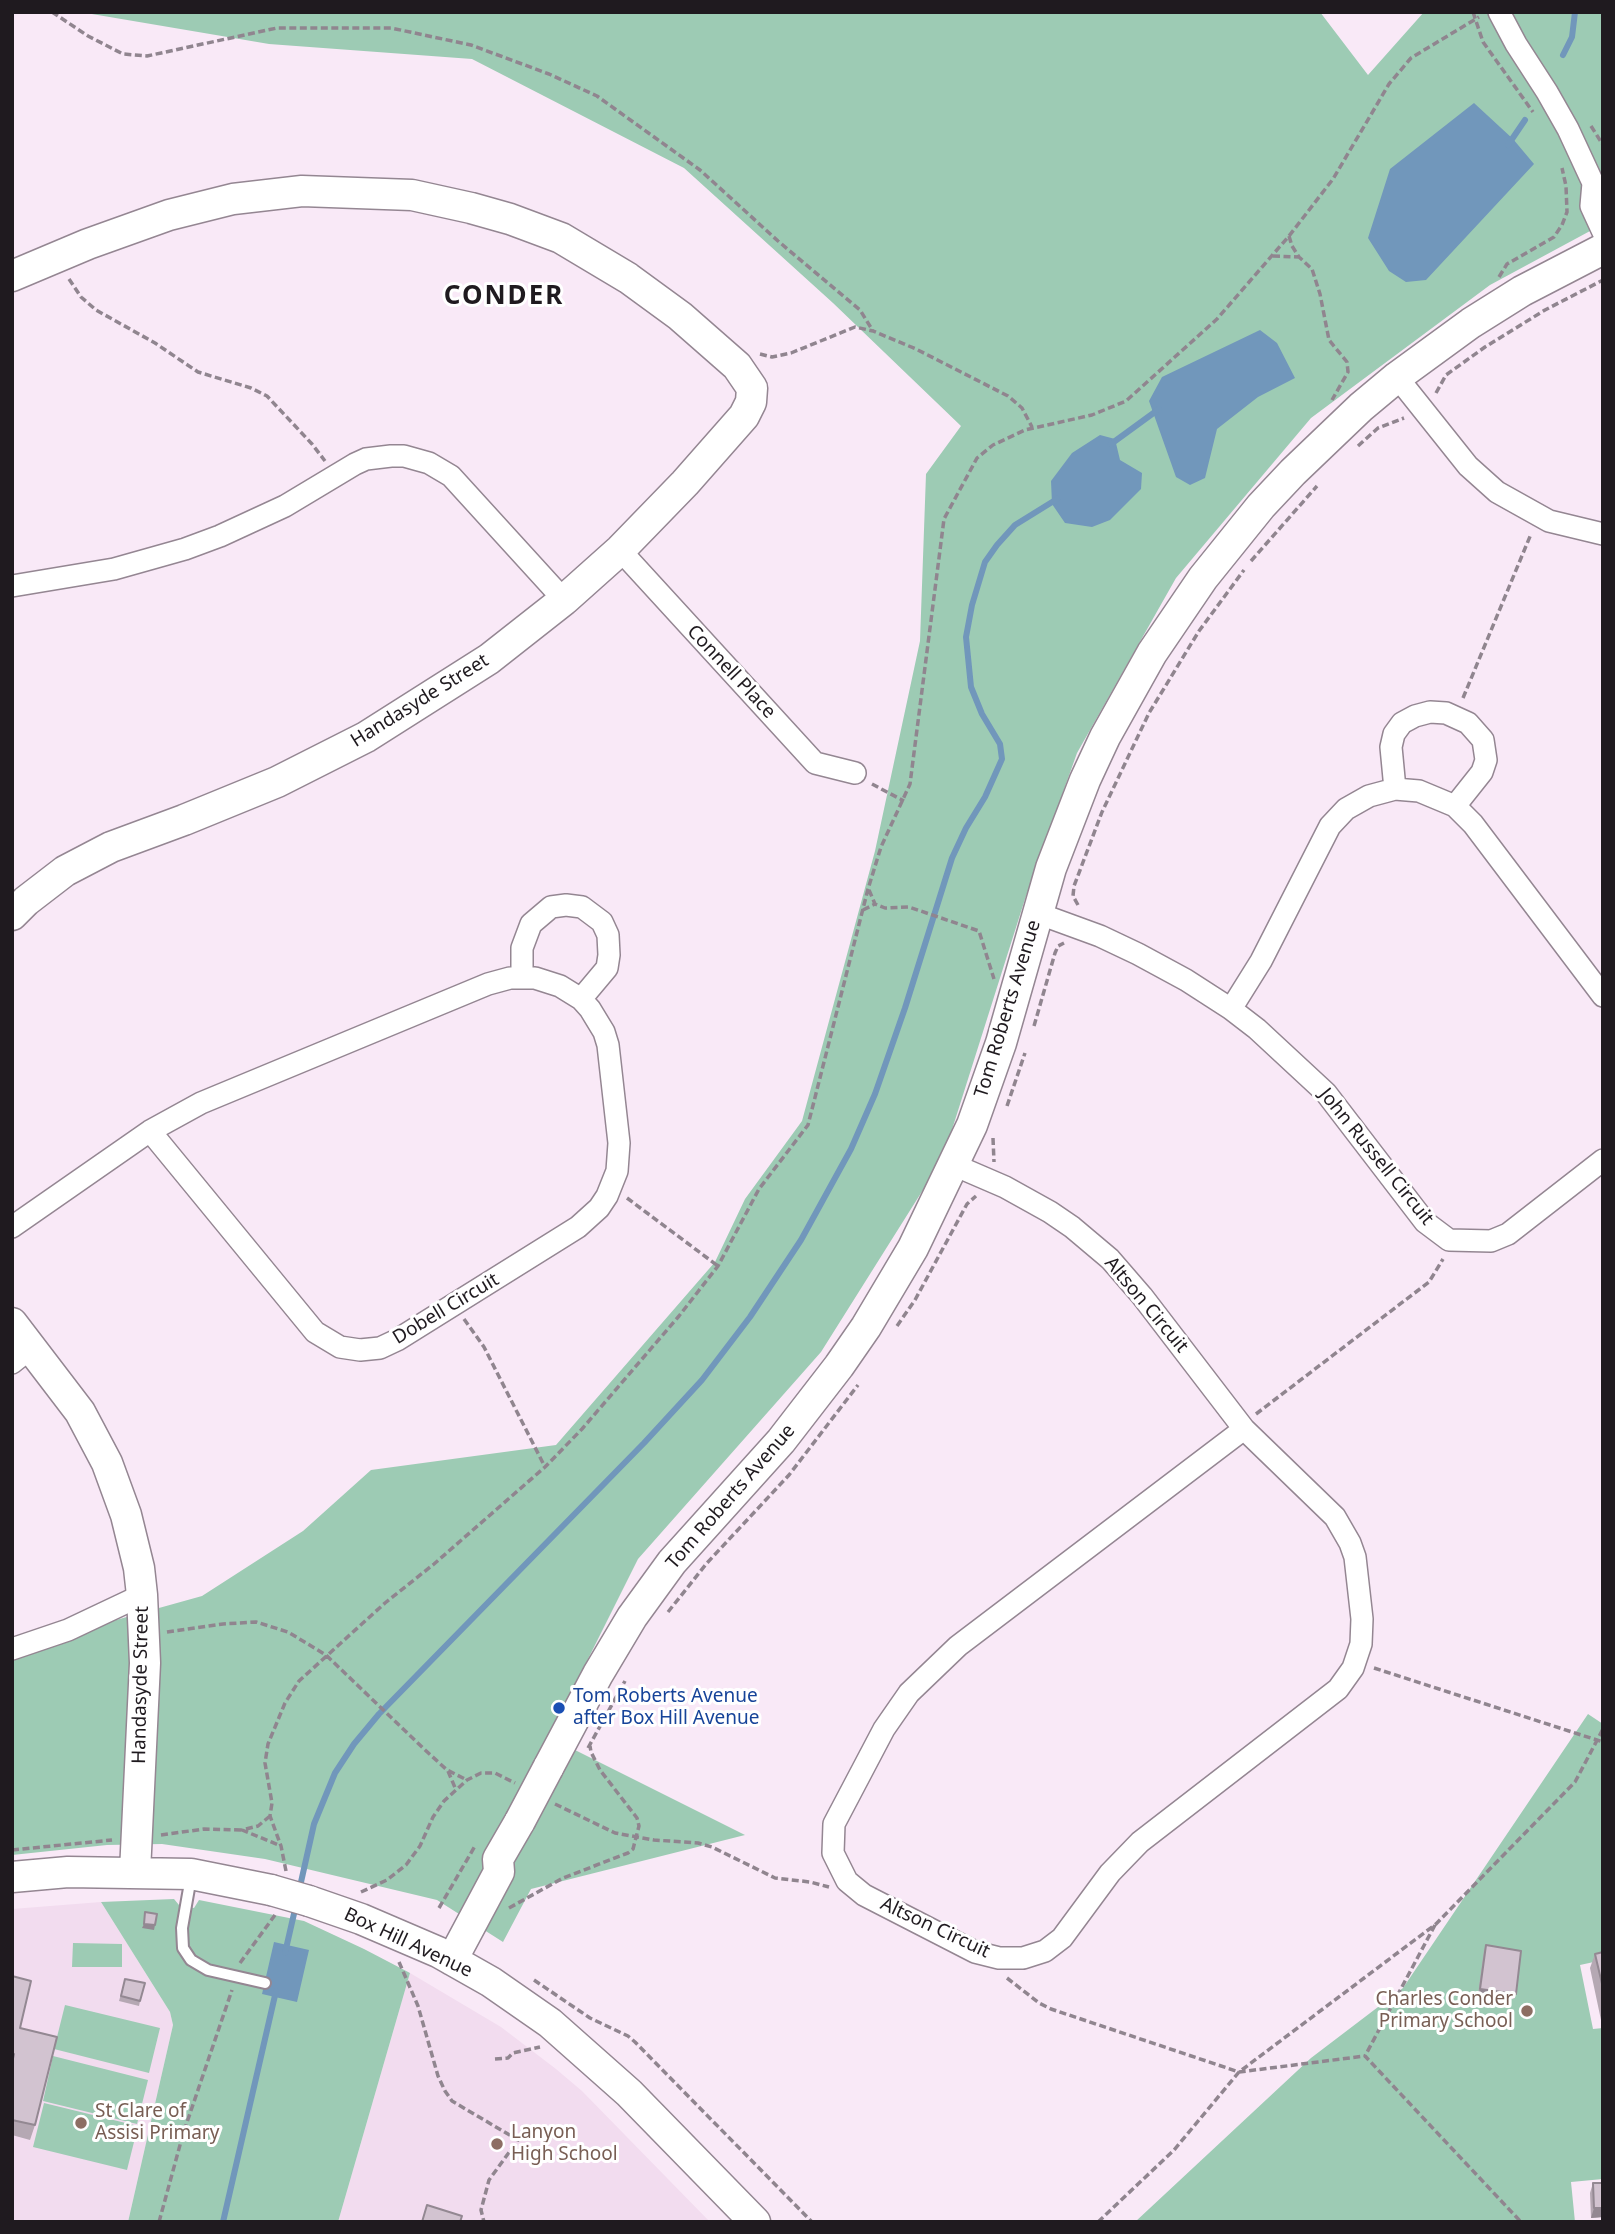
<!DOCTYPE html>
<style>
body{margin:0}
#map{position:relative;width:1615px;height:2234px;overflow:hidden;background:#f9e9f7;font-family:"Noto Sans",sans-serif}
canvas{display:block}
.frame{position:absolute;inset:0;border:14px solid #1f1a1f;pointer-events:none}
</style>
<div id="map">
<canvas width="1615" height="2234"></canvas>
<div class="frame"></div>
</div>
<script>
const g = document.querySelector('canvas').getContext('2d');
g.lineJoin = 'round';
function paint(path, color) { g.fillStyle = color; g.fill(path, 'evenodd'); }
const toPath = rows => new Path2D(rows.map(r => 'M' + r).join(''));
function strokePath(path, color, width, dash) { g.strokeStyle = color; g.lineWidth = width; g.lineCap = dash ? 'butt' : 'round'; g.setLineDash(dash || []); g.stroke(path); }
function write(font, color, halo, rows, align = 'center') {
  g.font = font + ' "Noto Sans",sans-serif'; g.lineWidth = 6; g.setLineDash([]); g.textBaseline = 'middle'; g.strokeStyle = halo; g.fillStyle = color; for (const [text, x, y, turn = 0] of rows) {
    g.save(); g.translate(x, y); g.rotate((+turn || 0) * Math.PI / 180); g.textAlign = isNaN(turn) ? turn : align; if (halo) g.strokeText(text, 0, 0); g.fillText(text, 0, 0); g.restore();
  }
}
const built = toPath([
 [101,1902,170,2012,173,2025,128,2222,12,2222,12,1909],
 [410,1973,501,2027,556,2069,582,2091,710,2222,338,2222]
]);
const green = toPath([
 [80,12,1320,12,1368,75,1424,12,1603,12,1603,224,1490,285,1311,418,1176,578,1077,753,1025,899,943,1158,821,1352,638,1559,549,1737,745,1835,531,1889,503,1942,437,1900,265,1859,162,1844,107,1845,12,1855,12,1649,202,1596,303,1531,371,1470,556,1445,715,1262,745,1199,802,1121,875,851,920,641,926,474,961,426,833,303,684,168,472,59,269,44],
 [1588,1714,1603,1724,1603,1960,1580,1965,1593,2029,1603,2028,1603,2179,1571,2182,1575,2222,1135,2222,1311,2058,1403,1988],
 [174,1899,179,1905,194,1908,199,1900,304,1921,364,1949,410,1973,338,2222,128,2222,173,2025,170,2012,101,1902],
 [73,1943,122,1944,122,1967,72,1967],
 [65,2005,160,2028,149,2073,54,2049],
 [53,2056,148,2080,137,2124,43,2101],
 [44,2103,138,2126,127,2170,33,2147]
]);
const water = toPath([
 [1474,103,1513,139,1534,164,1426,280,1406,282,1389,271,1368,238,1390,169],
 [1260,330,1277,343,1295,378,1258,397,1217,429,1205,478,1190,485,1176,477,1149,401,1162,377],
 [1100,435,1115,439,1120,460,1142,473,1141,489,1110,520,1092,527,1065,523,1052,504,1051,481,1072,453],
 [274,1942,309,1950,297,2002,262,1994]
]);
const stream = toPath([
 [1563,55,1572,37,1575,12],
 [1508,145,1525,120],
 [1111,444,1159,409],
 [299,1891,314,1824,335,1773,354,1744,379,1714,644,1443,702,1380,750,1317,801,1240,851,1149,875,1094,905,1008,952,858,966,828,985,797,1002,759,1000,744,982,714,971,687,966,637,972,605,985,562,997,545,1015,525,1057,499],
 [285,1953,296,1905],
 [223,2222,276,1991]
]);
const path = toPath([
 [52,12,88,36,123,54,147,56,277,28,391,28,471,45,549,74,597,96,700,170,778,241,860,310,873,331],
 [1473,12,1483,42,1533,112],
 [1591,126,1603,145],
 [1289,236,1292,246,1299,257,1312,269,1320,294,1329,340,1347,362,1348,372,1332,400],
 [1273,256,1299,257],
 [1499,277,1507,264,1554,237,1562,225,1567,212,1566,186,1562,168],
 [69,279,81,297,96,310,155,343,198,372,251,388,267,396,312,444,325,461],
 [760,354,772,357,791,353,855,327,873,331,916,349,1008,396,1022,408,1032,427],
 [1436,393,1446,375,1485,347,1545,310,1603,280],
 [1358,446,1378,428,1404,418],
 [1251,561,1317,486],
 [1463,698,1531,534],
 [872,784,904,801],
 [869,890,875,904,885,908,909,907,979,931,994,979],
 [1078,905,1073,896,1074,886,1102,812,1149,713,1199,631,1244,570],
 [863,910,875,904],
 [1034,1026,1055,953,1058,946,1064,943],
 [1007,1106,1025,1053],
 [993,1138,994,1162],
 [627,1198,718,1266],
 [464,1319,484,1347,545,1467],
 [897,1326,915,1300,967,1204,976,1196],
 [1256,1414,1429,1282,1443,1259],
 [668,1612,707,1563,789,1475,858,1385],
 [167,1632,223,1624,256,1622,288,1632,326,1655,424,1749,447,1770,467,1780],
 [1374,1668,1603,1742],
 [588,1748,625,1681],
 [448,1771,456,1790],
 [555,1804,615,1833,654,1840,698,1843,712,1847,775,1878,810,1882,829,1887],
 [270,1816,258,1826,242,1830,281,1846],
 [161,1835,204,1829,242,1830],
 [12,1850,112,1840],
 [286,1871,281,1846,270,1816,272,1803,265,1763,268,1744,285,1703,299,1681,385,1603,434,1564,545,1467,582,1429,679,1316,718,1266,759,1189,808,1125,868,889,881,847,910,784,944,519,977,458,993,445,1025,430,1092,415,1126,401,1217,319,1289,236,1333,179,1389,84,1411,58,1479,17],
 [361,1892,387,1880,406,1865,420,1846,433,1817,444,1801,467,1780,481,1773,495,1773,515,1783],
 [439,1908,475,1846],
 [509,1908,563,1878,628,1853,633,1849,639,1826,637,1818,600,1770,591,1752,590,1746],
 [1435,1925,1365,2056,1521,2222],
 [399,1962,418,2006,438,2076,445,2091,452,2101,518,2140,489,2180,481,2210,484,2222],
 [240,1963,275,1915],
 [1007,1978,1039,2003,1051,2009,1239,2072,1365,2056],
 [534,1980,590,2018,628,2036,635,2042,812,2222],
 [495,2059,508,2058,513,2053,540,2047],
 [159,2222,183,2134,232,1990],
 [1098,2222,1174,2150,1239,2072,1436,1924,1575,1782,1603,1729]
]);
const lane = toPath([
 [191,1877,182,1928,183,1948,191,1960,208,1970,265,1983]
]);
const street = toPath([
 [1499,12,1516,44,1547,92,1568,129,1593,183,1603,191],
 [1593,183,1591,206,1603,232],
 [1397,377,1468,466,1497,492,1549,521,1603,534],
 [620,550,815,763,855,773],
 [12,586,114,569,185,549,220,536,285,506,355,464,366,459,391,456,404,456,429,463,451,476,564,600],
 [1395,789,1391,747,1394,734,1402,723,1415,716,1430,712,1446,713,1468,723,1483,740,1486,760,1482,772,1455,806],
 [1037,913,1100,936,1138,954,1186,980,1231,1009,1257,1029,1326,1093,1425,1222,1449,1240,1491,1241,1508,1234,1603,1160],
 [522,977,522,948,531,924,551,907,566,905,582,907,602,922,608,935,609,955,607,968,581,999],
 [1231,1009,1261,961,1330,826,1346,809,1369,796,1395,789,1419,791,1455,806,1473,824,1603,996],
 [954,1165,1005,1187,1050,1212,1072,1227,1110,1259,1142,1296,1244,1429,1335,1517,1350,1543,1355,1557,1362,1619,1361,1644,1353,1668,1338,1689,1140,1842,1110,1873,1062,1938,1045,1951,1023,1958,999,1958,975,1952,864,1895,847,1881,833,1853,834,1824,884,1729,909,1693,958,1646,1244,1429],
 [12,1227,150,1131,201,1103,488,984,510,978,535,978,560,986,581,999,590,1009,604,1032,608,1045,619,1143,617,1171,607,1196,599,1208,578,1227,397,1340,380,1348,360,1350,340,1347,315,1332,150,1131],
 [12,1363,32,1347],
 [12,1649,68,1630,142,1595]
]);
const secondary = toPath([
 [12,276,88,244,169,215,233,199,302,191,412,195,471,208,510,219,561,238,628,278,680,316,737,366,752,388,751,402,744,416,685,483,620,550,564,600,489,659,366,737,277,782,184,820,111,847,65,871,26,901,12,915],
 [12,1323,80,1412,107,1463,126,1515,139,1568,142,1595,145,1663,135,1872],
 [548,1768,598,1674,632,1617,672,1562,781,1441,839,1366,866,1327,913,1248,972,1125,1001,1043,1051,868,1085,780,1105,737,1152,653,1203,578,1261,506,1293,472,1361,407,1397,377,1471,323,1522,291,1603,249],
 [12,1877,68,1872,191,1874,271,1890],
 [309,1901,361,1919,438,1952,491,1982,550,2023,629,2093,755,2222],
 [452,1960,499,1872,498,1859,520,1821]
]);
const secondaryBridge = toPath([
 [520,1821,548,1768],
 [271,1890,309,1901]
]);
const wall = toPath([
 [1486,1945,1514,1999,1478,1994,1484,1950],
 [1603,1952,1603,2020,1601,2020,1590,1968,1595,1954],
 [12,1976,35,2125,30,2140,12,2135],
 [125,1979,140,2001,139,2006,119,2001],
 [1593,2183,1603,2217,1591,2218,1590,2193]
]);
const shadedWall = toPath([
 [144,1924,155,1925,154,1930,142,1928],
 [1480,1989,1516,1994,1514,1999,1478,1994],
 [1594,2208,1603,2208,1603,2217,1591,2218]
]);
const building = toPath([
 [145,1912,157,1914,155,1925,144,1924,145,1912],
 [1486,1945,1521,1951,1516,1994,1480,1989,1486,1945],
 [1603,1952,1603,1988,1595,1954,1603,1952],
 [12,1976,31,1981,20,2028,57,2037,35,2125,12,2120,12,2063,14,2054,12,2054,12,1976],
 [125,1979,145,1983,140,2001,121,1996,125,1979],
 [1593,2183,1603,2183,1603,2208,1594,2208,1593,2183],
 [427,2205,462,2216,460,2222,422,2222,427,2205]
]);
const markers = [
 [559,1708,7,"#1a4fb4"],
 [1527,2011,7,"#8d6e63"],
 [81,2123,7,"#8d6e63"],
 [497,2144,7,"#8d6e63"]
];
const streetNames = [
 ["Connell Place",731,672,47],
 ["Handasyde Street",420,701,-32],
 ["Tom Roberts Avenue",1008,1009,-73],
 ["John Russell Circuit",1376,1157,51],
 ["Altson Circuit",1146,1305,50],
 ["Dobell Circuit",446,1309,-31],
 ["Tom Roberts Avenue",731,1497,-49],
 ["Handasyde Street",141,1685,-89],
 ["Altson Circuit",935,1928,25],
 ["Box Hill Avenue",408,1943,25]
];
const transitNames = [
 ["Tom Roberts Avenue",573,1697],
 ["after Box Hill Avenue",573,1719]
];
const educationNames = [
 ["Charles Conder",1513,2000,"right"],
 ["Primary School",1513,2022,"right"],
 ["St Clare of",95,2112],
 ["Assisi Primary",95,2134],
 ["Lanyon",511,2133],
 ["High School",511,2155]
];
const districtNames = [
 ["CONDER",504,297]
];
paint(built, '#f2dcef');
paint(green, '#9dcbb4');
paint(water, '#7197bb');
strokePath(stream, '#7197bb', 6);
strokePath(lane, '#948692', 14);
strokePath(street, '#948692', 24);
strokePath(secondary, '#948692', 33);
strokePath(path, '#90858f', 3.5, [7, 3.5]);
strokePath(lane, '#fff', 10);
strokePath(street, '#fff', 21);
strokePath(secondary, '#fff', 30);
strokePath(secondaryBridge, '#948692', 33, []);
strokePath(secondaryBridge, '#fff', 30);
paint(wall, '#b5a8b3');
paint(shadedWall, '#938892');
paint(building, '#d2c3d0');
strokePath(building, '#938892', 2);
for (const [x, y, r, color] of markers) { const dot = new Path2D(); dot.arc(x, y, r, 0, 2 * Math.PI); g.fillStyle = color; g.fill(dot); strokePath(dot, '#fff', 2.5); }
write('19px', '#1f1a1f', '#fff', streetNames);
write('19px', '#164399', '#fff', transitNames, 'left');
write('19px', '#785e54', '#fff', educationNames, 'left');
g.letterSpacing = '2px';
write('bold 26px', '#1f1a1f', '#fff', districtNames);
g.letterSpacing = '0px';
</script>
